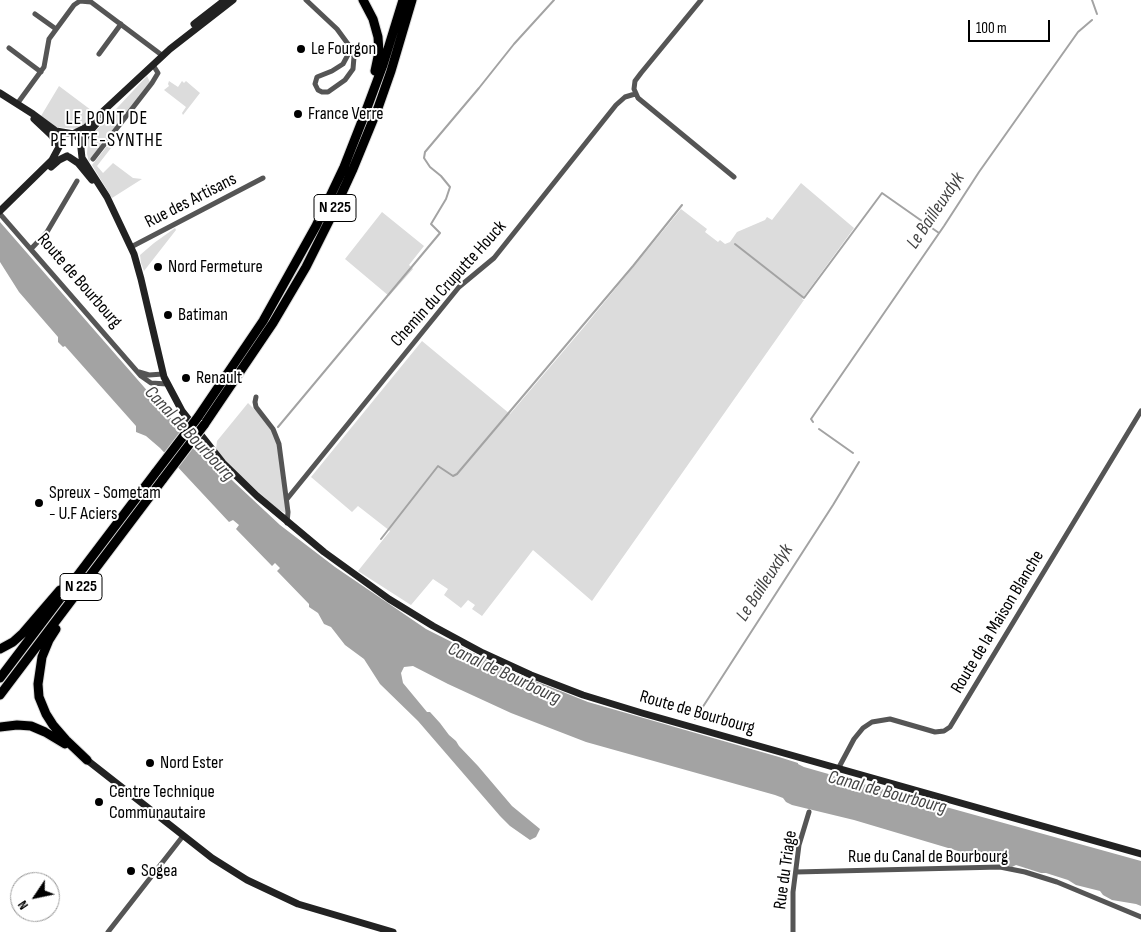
<!DOCTYPE html>
<style>
body{margin:0}
#map{position:relative;width:1141px;height:932px;overflow:hidden;background:#fff;font-family:"Sofia Sans Condensed",sans-serif}
canvas{display:block}
.north{position:absolute;left:10px;top:872px;width:50px;height:50px;box-sizing:border-box;background:#fff;border:1px solid #999;border-radius:50%;rotate:236deg;font-size:14px;font-weight:700;line-height:20px;text-align:center;color:#000}
.north::after{content:'';display:block;margin:auto;width:18px;height:22px;background:#000;clip-path:polygon(50% 0,100% 100%,50% 72%,0 100%)}
.scale{position:absolute;left:968px;top:20px;width:82px;height:22px;box-sizing:border-box;border:2px solid #000;border-top:0;padding-left:6px;font-size:15px;line-height:18px;white-space:nowrap;color:#000;-webkit-text-stroke:4px #fff;paint-order:stroke}
</style>
<div id="map">
<canvas width="1141" height="932"></canvas>
<div class="north">N</div>
<div class="scale">100 m</div>
</div>
<script>
const g = document.querySelector('canvas').getContext('2d');
g.lineJoin = 'round';
function paint(path, color) { g.fillStyle = color; g.fill(path, 'evenodd'); }
const toPath = rows => new Path2D(rows.map(r => 'M' + r).join(''));
function strokePath(path, color, width, dash) { g.strokeStyle = color; g.lineWidth = width; g.lineCap = dash ? 'butt' : 'round'; g.setLineDash(dash || []); g.stroke(path); }
function write(font, color, halo, rows, align = 'center') {
  g.font = font + ' "Sofia Sans Condensed",sans-serif'; g.lineWidth = 4; g.setLineDash([]); g.textBaseline = 'middle'; g.strokeStyle = halo; g.fillStyle = color; for (const [text, x, y, turn = 0] of rows) {
    g.save(); g.translate(x, y); g.rotate((+turn || 0) * Math.PI / 180); g.textAlign = isNaN(turn) ? turn : align; if (halo) g.strokeText(text, 0, 0); g.fillText(text, 0, 0); g.restore();
  }
}
const green = toPath([
 [147,76,150,82,89,162,87,154,88,139],
 [169,81,178,87,182,81,184,83,186,81,200,93,183,115,182,113,186,107,164,90,169,86,168,84],
 [59,86,95,113,83,126,77,129,55,127,41,116],
 [112,140,115,143,97,166,103,173,113,163,133,178,142,179,112,198,92,165],
 [801,183,854,228,802,299,804,300,592,601,533,550,482,616,472,609,475,605,468,600,461,608,444,595,448,589,433,579,411,605,358,571,390,531,358,506,352,512,311,477,422,341,510,414,584,327,681,209,707,229,705,232,718,242,720,240,725,244,730,242,737,232,765,220,767,217,772,220],
 [382,212,424,246,409,265,413,269,389,296,345,259],
 [175,228,176,230,144,271,141,263,140,255,154,243],
 [248,403,265,420,276,438,287,511,285,513,276,508,231,467,216,450,217,441]
]);
const water = toPath([
 [0,222,178,426,235,483,280,525,335,567,426,629,503,668,588,702,779,757,798,763,798,764,804,767,881,789,1141,861,1141,906,1136,904,1112,900,1103,895,1100,891,1076,885,1068,880,1046,873,1041,873,1016,865,1012,867,854,820,792,805,786,802,783,798,775,795,586,742,511,713,448,684,413,666,404,667,401,673,403,683,427,712,430,712,440,723,449,735,456,741,459,746,478,766,512,806,540,829,536,837,530,840,510,826,500,816,418,721,380,684,364,659,345,645,331,627,324,624,318,613,309,607,309,604,277,571,280,568,275,563,272,566,236,529,239,525,233,520,229,522,160,448,146,436,136,432,136,426,65,346,63,347,58,342,58,337,19,292,0,262]
]);
const stream = toPath([
 [1092,0,1097,14],
 [735,244,804,298,882,193,939,233],
 [813,422,811,419,944,226,979,172,1078,32,1092,20],
 [278,427,440,233,431,224,446,199,450,187,441,176,430,167,424,158,425,152,479,88,514,44,554,0],
 [819,429,853,453],
 [381,539,438,466,453,476,457,474,633,266,682,205],
 [695,719,833,505,859,462]
]);
const street = toPath([
 [306,0,337,29,348,44,351,49,353,52,354,57,353,69,345,80,328,92,322,92,318,90,315,84,317,77,332,71,343,64,351,49],
 [701,0,641,73,635,81,634,89,638,98,734,177],
 [35,14,56,29],
 [9,48,41,72],
 [99,54,121,24],
 [17,104,44,67,49,39,74,5,80,1,91,2,163,56],
 [93,159,152,83,158,73,153,65],
 [0,214,141,376,151,383,167,384],
 [131,247,263,178],
 [31,249,47,232,77,181],
 [139,372,149,375,163,374],
 [256,397,255,402,256,407,273,429,279,444,288,512,287,523],
 [287,499,459,287,494,258,616,105,625,97,635,94],
 [838,769,854,739,863,728,872,722,890,719,935,732,944,731,950,727,1141,411],
 [796,872,1000,867,1025,872,1057,882,1141,917],
 [108,932,183,836],
 [793,932,793,892,799,845,809,812]
]);
const secondary = toPath([
 [194,24,225,0],
 [0,93,33,114,56,131,74,134,80,139,82,158,107,197,134,254,141,279,164,377,182,411,223,463,257,496,324,552,389,599,433,626,483,653,531,675,583,695,642,713,1141,854],
 [34,119,51,135,59,145],
 [73,134,85,128,170,49,233,0],
 [82,143,86,136,98,122],
 [69,157,78,163,92,180],
 [51,167,59,160,67,156],
 [0,211,52,160,59,147],
 [87,760,212,858,247,880,298,904,393,932]
]);
const highway = toPath([
 [363,0,373,19,378,37,379,52,375,71],
 [198,417,263,321,316,226,344,167,364,116,383,65,403,0],
 [204,425,273,323,306,267,330,219,353,169,378,108,391,71,412,0],
 [56,629,49,640,42,657,38,684,39,697,46,714,53,725,66,740,87,760],
 [0,649,13,642,23,633,60,590],
 [0,678,156,472],
 [0,695,163,479],
 [0,727,17,725,31,726,45,732,65,744]
]);
const highwayBridge = toPath([
 [156,472,198,417],
 [163,479,204,425]
]);
const markers = [
 [301,49,5,"#000"],
 [298,114,5,"#000"],
 [158,267,5,"#000"],
 [168,315,5,"#000"],
 [186,378,5,"#000"],
 [39,503,5,"#000"],
 [150,763,5,"#000"],
 [99,802,5,"#000"],
 [131,871,5,"#000"]
];
const shields = [
 [335,208,42],
 [81,587,42]
];
const shieldNames = [
 ["N 225",335,208],
 ["N 225",81,587]
];
const poiNames = [
 ["Le Fourgon",311,49],
 ["France Verre",308,114],
 ["Nord Fermeture",168,267],
 ["Batiman",178,315],
 ["Renault",196,378],
 ["Spreux - Sometam",49,493],
 ["- U.F Aciers",49,514],
 ["Nord Ester",160,763],
 ["Centre Technique",109,792],
 ["Communautaire",109,813],
 ["Sogea",141,871]
];
const streetNames = [
 ["Rue des Artisans",191,201,-27],
 ["Route de Bourbourg",79,281,49],
 ["Chemin du Cruputte Houck",449,284,-48],
 ["Route de la Maison Blanche",998,622,-59],
 ["Route de Bourbourg",697,713,16],
 ["Rue du Canal de Bourbourg",928,857],
 ["Rue du Triage",786,870,-82]
];
const neighbourhoodNames = [
 ["LE PONT DE",107,119],
 ["PETITE-SYNTHE",107,141]
];
const waterNames = [
 ["Le Bailleuxdyk",936,211,-56],
 ["Canal de Bourbourg",189,434,47],
 ["Le Bailleuxdyk",765,583,-57],
 ["Canal de Bourbourg",504,674,25],
 ["Canal de Bourbourg",887,793,15]
];
paint(green, '#dcdcdc');
paint(water, '#a3a3a3');
strokePath(stream, '#a3a3a3', 2);
strokePath(highway, '#dbdbdb', 11);
strokePath(street, '#555', 5);
strokePath(secondary, '#222', 7);
strokePath(highway, '#000', 9);
strokePath(highwayBridge, '#dbdbdb', 11, []);
strokePath(highwayBridge, '#000', 9);
for (const [x, y, r, color] of markers) { const dot = new Path2D(); dot.arc(x, y, r, 0, 2 * Math.PI); g.fillStyle = color; g.fill(dot); strokePath(dot, '#fff', 2); }
for (const [x, y, w] of shields) { const box = new Path2D(); box.roundRect(x - w / 2, y - 13.5, w, 27, 4); g.fillStyle = '#fff'; g.fill(box); strokePath(box, '#000', 1); }
write('bold 16px', '#000', null, shieldNames);
write('18px', '#000', '#fff', poiNames, 'left');
write('18px', '#000', '#fff', streetNames);
g.letterSpacing = '1px';
write('19px', '#000', '#fff', neighbourhoodNames);
g.letterSpacing = '0px';
write('italic 19px', '#444', '#fff', waterNames);
</script>
